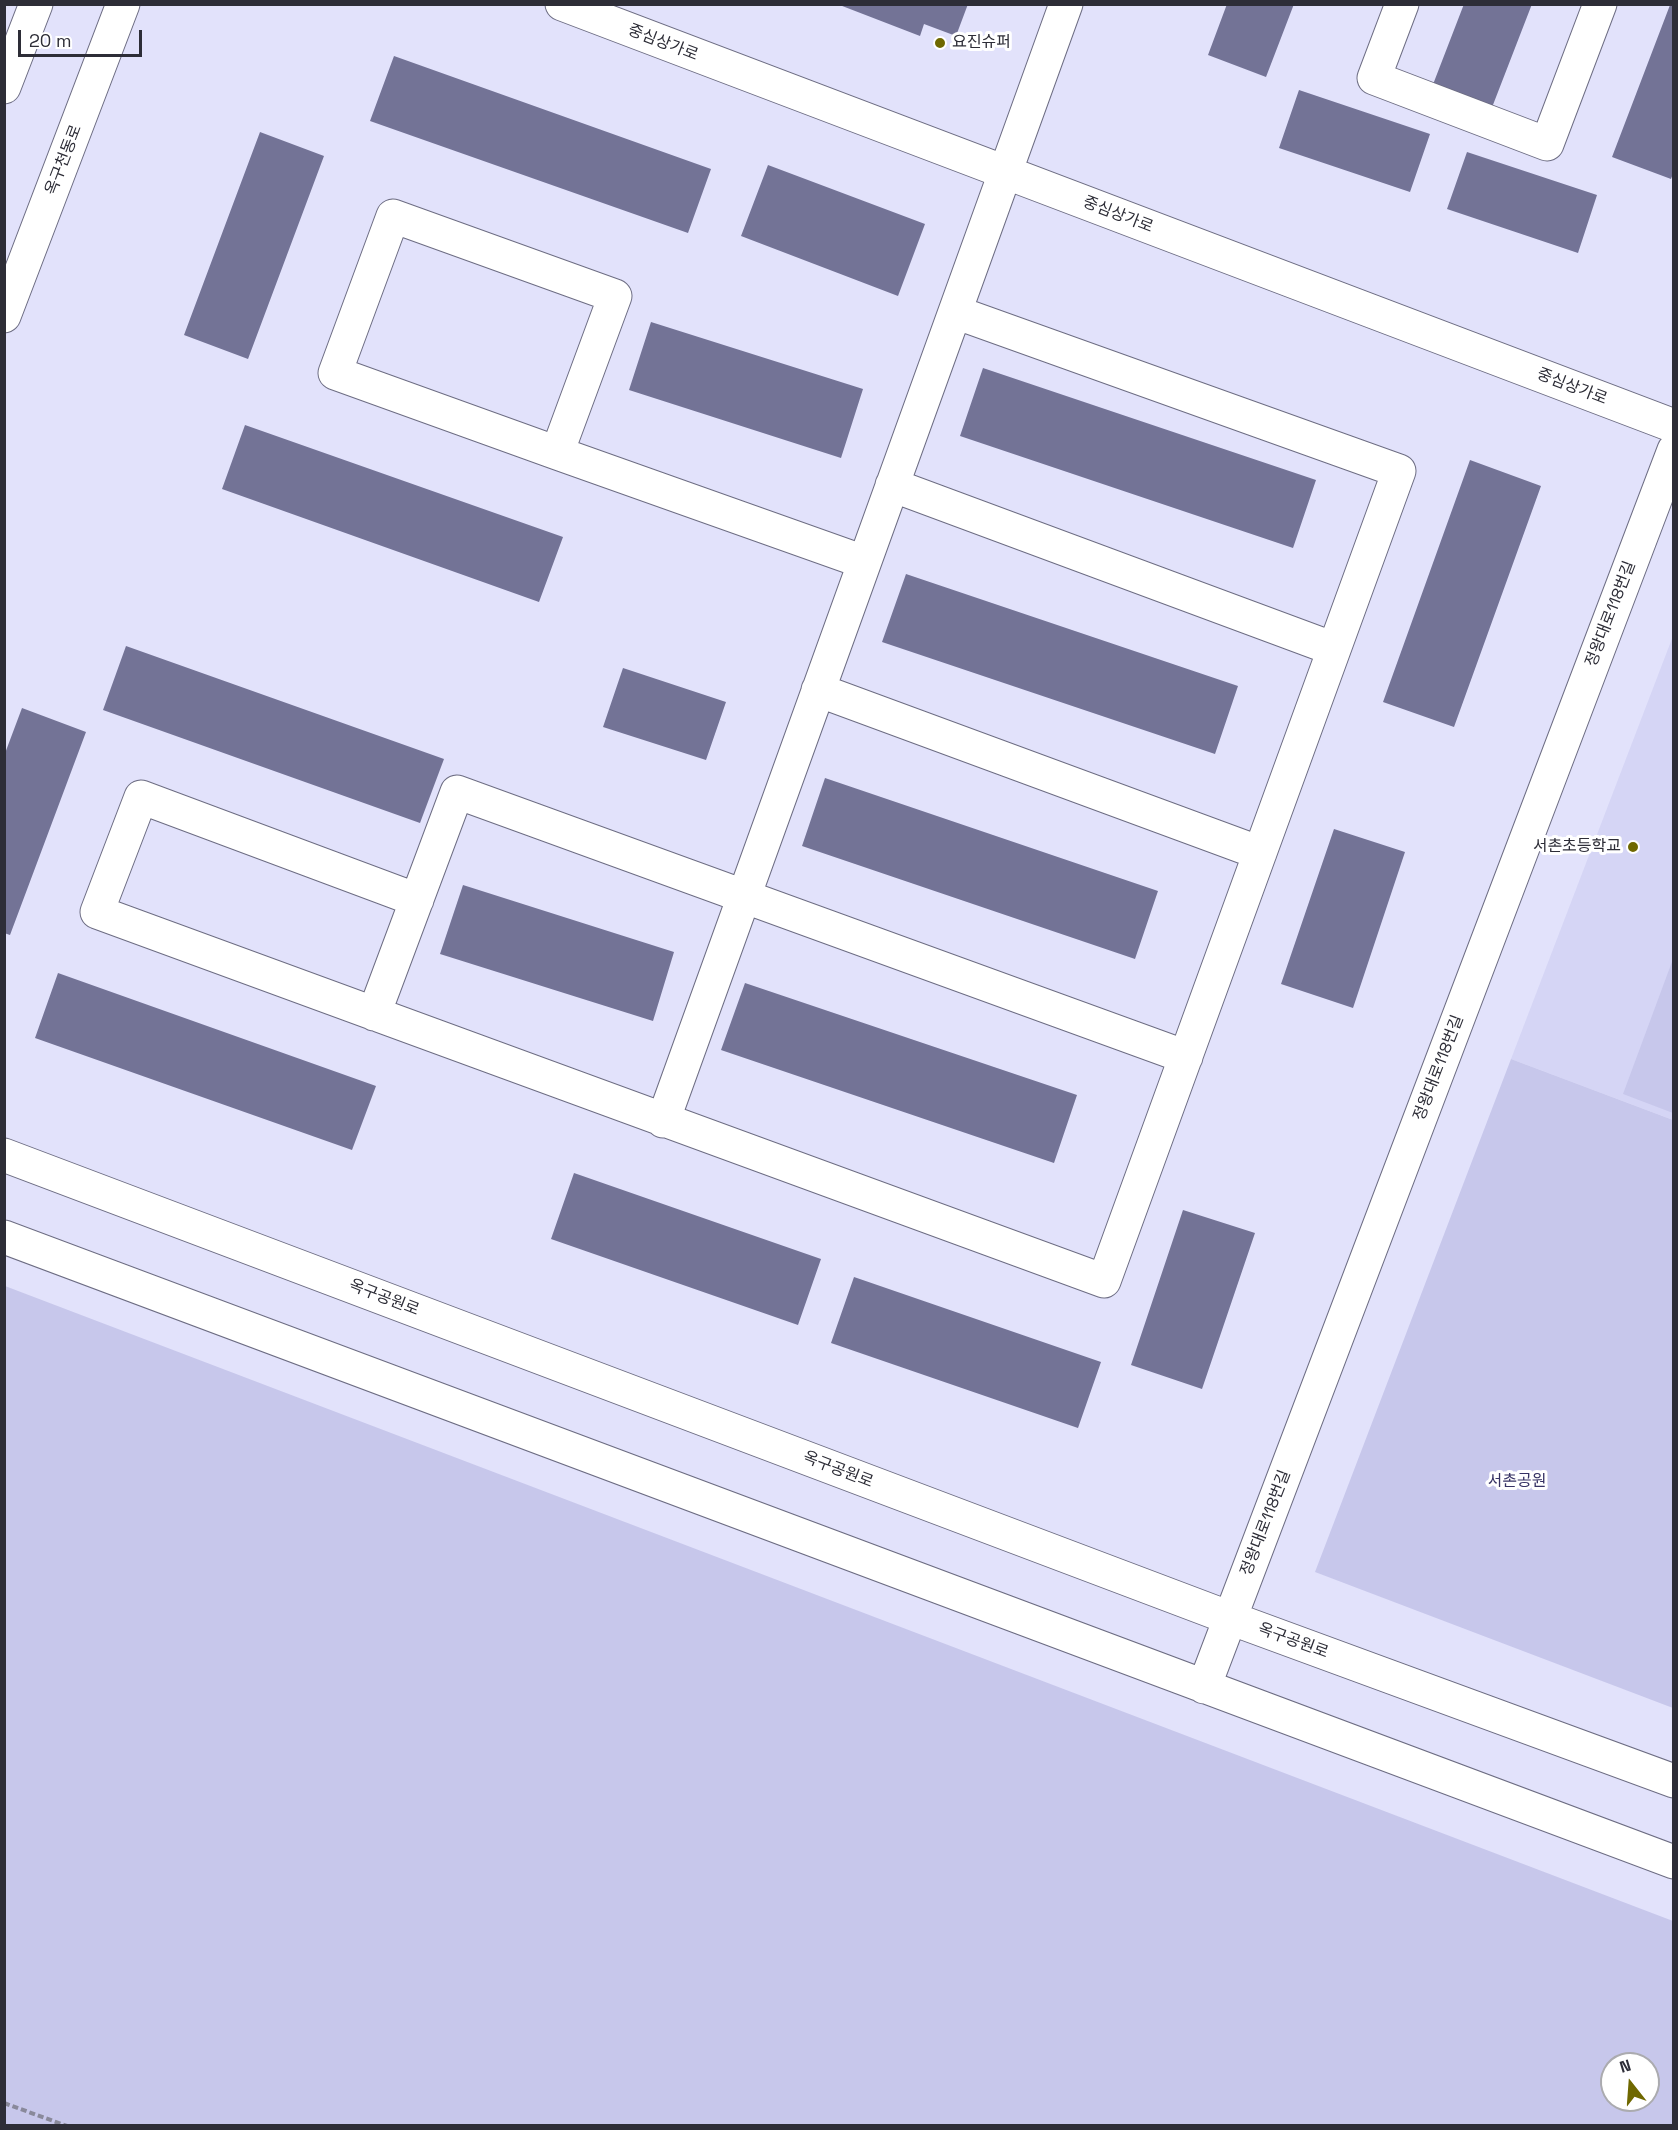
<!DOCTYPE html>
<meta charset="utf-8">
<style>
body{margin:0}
#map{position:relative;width:1678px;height:2130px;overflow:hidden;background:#e2e2fb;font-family:"Space Grotesk",sans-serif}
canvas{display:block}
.frame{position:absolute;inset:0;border:6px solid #2d2d37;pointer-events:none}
.north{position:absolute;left:1600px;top:2052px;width:60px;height:60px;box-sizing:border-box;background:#fff;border:2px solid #ababaf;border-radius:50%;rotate:343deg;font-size:16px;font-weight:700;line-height:24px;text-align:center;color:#2d2d37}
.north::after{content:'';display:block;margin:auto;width:21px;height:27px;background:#6f6800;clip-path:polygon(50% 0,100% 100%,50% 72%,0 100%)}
.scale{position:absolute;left:18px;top:30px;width:124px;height:27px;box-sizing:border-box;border:3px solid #2d2d37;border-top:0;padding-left:8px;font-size:18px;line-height:21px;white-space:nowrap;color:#2d2d37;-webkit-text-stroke:4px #fff;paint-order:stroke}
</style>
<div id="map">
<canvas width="1678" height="2130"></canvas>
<div class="frame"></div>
<div class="north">N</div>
<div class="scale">20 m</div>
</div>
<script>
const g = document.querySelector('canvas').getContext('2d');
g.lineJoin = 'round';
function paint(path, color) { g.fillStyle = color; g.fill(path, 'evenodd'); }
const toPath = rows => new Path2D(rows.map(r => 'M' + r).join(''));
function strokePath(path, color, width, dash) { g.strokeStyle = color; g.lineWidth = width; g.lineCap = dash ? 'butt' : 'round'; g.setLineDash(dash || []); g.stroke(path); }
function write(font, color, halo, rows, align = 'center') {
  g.font = font + ' "Space Grotesk","Noto Sans KR",sans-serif'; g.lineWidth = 6; g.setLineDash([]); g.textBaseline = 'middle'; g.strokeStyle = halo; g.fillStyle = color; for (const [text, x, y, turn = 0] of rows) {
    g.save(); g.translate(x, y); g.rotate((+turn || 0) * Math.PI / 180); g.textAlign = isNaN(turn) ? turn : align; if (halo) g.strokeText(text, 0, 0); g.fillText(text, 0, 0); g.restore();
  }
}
const built = toPath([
 [1673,636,1673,1120,1511,1059]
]);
const green = toPath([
 [1673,959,1673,1113,1623,1094],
 [1511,1059,1673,1120,1673,1708,1315,1572],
 [5,1286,1673,1921,1673,2125,5,2125],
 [1612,2064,1648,2064,1648,2100,1612,2100]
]);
const building = toPath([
 [837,4,968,4,956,36,924,24,920,36],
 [1227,4,1294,4,1266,77,1208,55],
 [1464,4,1532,4,1491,110,1432,87],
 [1670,5,1674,5,1674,171,1671,179,1612,157],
 [394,56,711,169,688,233,370,121],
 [1299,90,1430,134,1410,192,1279,148],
 [260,132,324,156,248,359,184,335],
 [1467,152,1597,195,1578,253,1447,209],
 [768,165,925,224,898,296,741,236],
 [651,322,863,389,841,458,629,390],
 [983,368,1316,480,1293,548,960,436],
 [245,425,563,537,539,602,222,489],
 [1470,460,1541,486,1454,727,1383,702],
 [906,574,1238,686,1215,754,882,642],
 [126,646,444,759,420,823,103,710],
 [623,668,726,702,706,760,603,727],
 [22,708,86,732,10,935,4,933,4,756],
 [825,778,1158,891,1135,959,802,846],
 [1334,829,1405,852,1353,1008,1281,984],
 [463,885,674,952,653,1021,440,954],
 [58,973,376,1086,352,1150,35,1038],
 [745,983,1077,1095,1054,1163,721,1050],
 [574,1173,821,1259,798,1325,551,1239],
 [1183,1210,1255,1233,1202,1389,1131,1365],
 [854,1277,1101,1362,1078,1428,831,1343]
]);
const path = toPath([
 [4,2103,67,2126]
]);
const minor = toPath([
 [562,4,1674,426],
 [1402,4,1374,78,1547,144,1600,4],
 [4,87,36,4],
 [4,316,123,4],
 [557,453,615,296,393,216,335,373,557,453,864,562],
 [892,485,1334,649],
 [818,690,1260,853],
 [417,900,141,797,97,912,1104,1281,1399,471,955,312],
 [374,1014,457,792,1186,1057],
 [663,1121,1066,4],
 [4,1155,1230,1618,1674,1781],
 [4,1237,1674,1862],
 [1204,1687,1674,450]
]);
const markers = [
 [940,43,6,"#6f6800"],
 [1633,847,6,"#6f6800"]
];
const streetNames = [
 ["중심상가로",663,43,21],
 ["옥구천동로",64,160,-69],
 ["중심상가로",1118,215,21],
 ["중심상가로",1572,387,21],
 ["정왕대로118번길",1611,614,-69],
 ["정왕대로118번길",1439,1068,-69],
 ["옥구공원로",384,1298,21],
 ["옥구공원로",838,1470,21],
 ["정왕대로118번길",1266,1523,-69],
 ["옥구공원로",1293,1641,20]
];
const poiNames = [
 ["요진슈퍼",952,43],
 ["서촌초등학교",1621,847,"right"]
];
const parkNames = [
 ["서촌공원",1517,1482]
];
paint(built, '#d5d5f5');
paint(green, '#c7c7eb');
paint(building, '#737396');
strokePath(minor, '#6d6d83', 35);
strokePath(path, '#89899b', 4, [6, 3]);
strokePath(minor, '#fff', 33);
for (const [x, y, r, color] of markers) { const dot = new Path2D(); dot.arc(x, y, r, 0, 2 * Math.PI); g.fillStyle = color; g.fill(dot); strokePath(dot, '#fff', 2); }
write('16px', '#2d2d37', '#fff', streetNames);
write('16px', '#2d2d37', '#fff', poiNames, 'left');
write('16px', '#363264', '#fff', parkNames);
</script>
